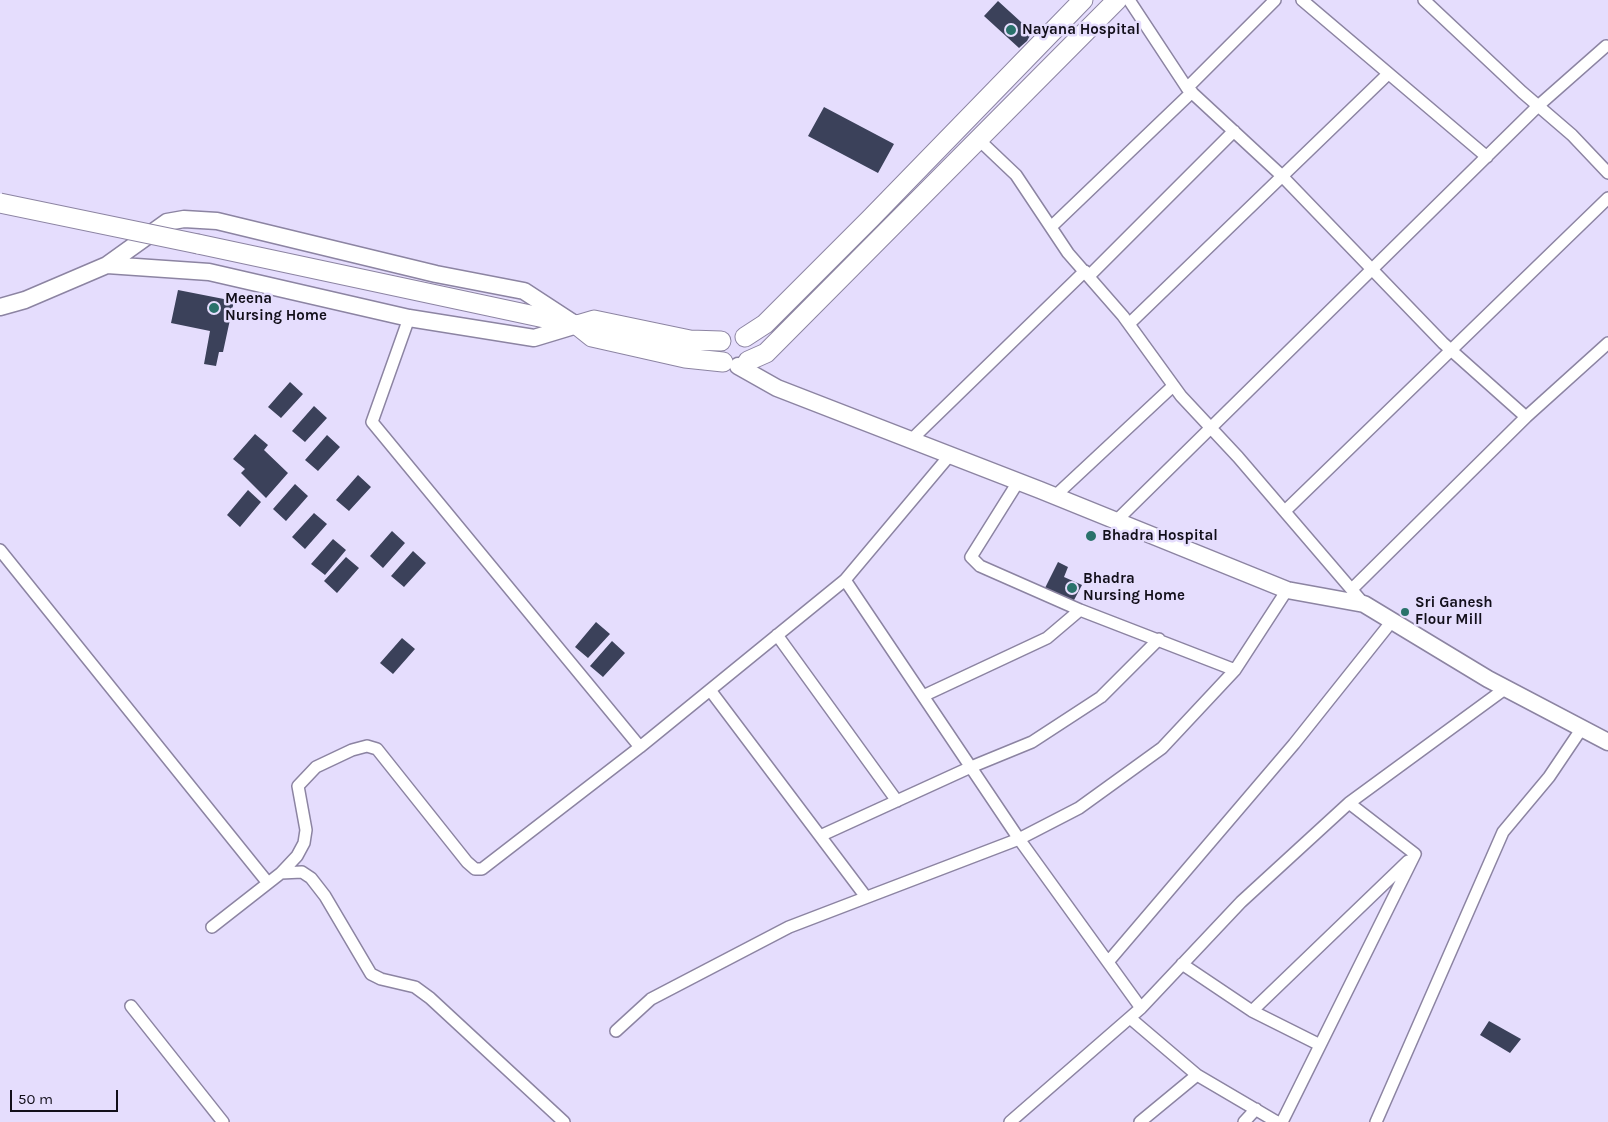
<!DOCTYPE html>
<style>
body{margin:0}
#map{position:relative;width:1608px;height:1122px;overflow:hidden;background:#e5ddfd;font-family:Karla,sans-serif}
canvas{display:block}
.scale{position:absolute;left:10px;top:1090px;width:108px;height:22px;box-sizing:border-box;border:2px solid #120f1a;border-top:0;padding-left:6px;font-size:15px;line-height:18px;white-space:nowrap;color:#120f1a;-webkit-text-stroke:4px #e5ddfd;paint-order:stroke}
</style>
<div id="map">
<canvas width="1608" height="1122"></canvas>
<div class="scale">50 m</div>
</div>
<script>
const g = document.querySelector('canvas').getContext('2d');
g.lineJoin = 'round';
function paint(path, color) { g.fillStyle = color; g.fill(path, 'evenodd'); }
const toPath = rows => new Path2D(rows.map(r => 'M' + r).join(''));
function strokePath(path, color, width, dash) { g.strokeStyle = color; g.lineWidth = width; g.lineCap = dash ? 'butt' : 'round'; g.setLineDash(dash || []); g.stroke(path); }
function write(font, color, halo, rows, align = 'center') {
  g.font = font + ' Karla,sans-serif'; g.lineWidth = 5; g.setLineDash([]); g.textBaseline = 'middle'; g.strokeStyle = halo; g.fillStyle = color; for (const [text, x, y, turn = 0] of rows) {
    g.save(); g.translate(x, y); g.rotate((+turn || 0) * Math.PI / 180); g.textAlign = isNaN(turn) ? turn : align; if (halo) g.strokeText(text, 0, 0); g.fillText(text, 0, 0); g.restore();
  }
}
const building = toPath([
 [998,1,1032,32,1027,41,1019,48,984,16],
 [824,107,894,144,878,173,808,136],
 [178,290,234,301,223,352,219,352,216,366,204,364,210,331,171,323],
 [290,382,303,394,281,418,268,407],
 [314,406,327,418,305,442,292,431],
 [255,434,268,445,264,450,288,473,266,498,241,473,245,469,233,459],
 [327,435,340,447,318,471,305,460],
 [358,475,371,487,349,511,336,500],
 [295,484,308,496,286,521,273,509],
 [248,490,261,502,240,527,227,515],
 [314,513,327,524,305,549,292,537],
 [392,531,405,543,383,568,370,556],
 [333,539,346,550,325,575,311,564],
 [413,551,426,563,404,587,391,576],
 [346,557,359,568,337,593,324,581],
 [1058,562,1068,567,1064,577,1082,585,1073,602,1045,588],
 [596,622,610,634,588,658,575,647],
 [402,638,415,649,393,674,380,663],
 [612,641,625,653,603,677,590,666],
 [1489,1021,1521,1039,1510,1053,1480,1035]
]);
const street = toPath([
 [1129,0,1187,88,1281,175,1443,343,1526,417],
 [1302,0,1487,157],
 [1424,0,1522,92,1572,135,1608,173],
 [1187,88,1275,0],
 [977,138,1016,175,1068,253,1123,316,1181,396,1238,457,1364,604],
 [1051,227,1192,92],
 [1089,276,1234,131],
 [409,318,372,422,640,747],
 [1129,324,1388,74],
 [911,440,1085,271],
 [950,455,845,580,1019,839,1141,1008],
 [1018,482,971,557,980,566,1080,610,1235,670],
 [1055,496,1173,386],
 [1285,511,1608,198],
 [1116,521,1538,106,1606,46],
 [0,550,268,883],
 [1352,589,1526,417,1608,343],
 [777,635,897,801],
 [710,690,866,897],
 [923,696,1047,638,1080,610],
 [1349,803,1506,688],
 [820,836,971,767,1032,742,1101,697,1159,639],
 [281,873,302,872,311,878,325,896,371,974,381,979,415,987,430,998,564,1122],
 [212,927,281,873,297,856,304,843,306,830,298,786,316,767,352,750,367,746,377,749,467,862,475,869,482,869,640,747,845,580],
 [1108,962,1294,744,1392,621],
 [1182,964,1252,1011,1320,1045],
 [131,1006,223,1122],
 [1252,1011,1408,861],
 [1130,1018,1197,1075,1277,1122],
 [616,1031,651,999,789,927,1019,839,1079,808,1162,748,1235,670,1287,590],
 [1010,1122,1141,1008,1241,902,1349,803,1415,854,1282,1122],
 [1140,1122,1197,1075],
 [1244,1122,1256,1109],
 [1376,1122,1503,832,1549,777,1582,728]
]);
const secondary = toPath([
 [107,265,167,222,184,219,217,221,436,274,524,291,573,323],
 [0,307,25,300,107,265,209,272,409,318,534,338,577,325],
 [738,366,777,388,1040,490,1287,590,1364,604,1488,679,1608,742]
]);
const primary = toPath([
 [198,244,577,325,592,337,685,358,723,362],
 [577,325,594,320,690,340,721,341],
 [745,337,765,324,870,219,1083,0],
 [748,361,766,353,1117,0]
]);
const primaryBridge = toPath([
 [0,203,198,244]
]);
const markers = [
 [1011,30,6,"#2a726b"],
 [214,308,6,"#2a726b"],
 [1091,536,6,"#2a726b"],
 [1072,588,6,"#2a726b"],
 [1405,612,5,"#2a726b"]
];
const poiNames = [
 ["Nayana Hospital",1022,30],
 ["Meena",225,299],
 ["Nursing Home",225,316],
 ["Bhadra Hospital",1102,536],
 ["Bhadra",1083,579],
 ["Nursing Home",1083,596],
 ["Sri Ganesh",1415,603],
 ["Flour Mill",1415,620]
];
paint(building, '#3b415a');
strokePath(street, '#8c84a2', 14);
strokePath(secondary, '#8c84a2', 19);
strokePath(primary, '#8c84a2', 21);
strokePath(street, '#fff', 11);
strokePath(secondary, '#fff', 16);
strokePath(primary, '#fff', 19);
strokePath(primaryBridge, '#8c84a2', 21, []);
strokePath(primaryBridge, '#fff', 19);
for (const [x, y, r, color] of markers) { const dot = new Path2D(); dot.arc(x, y, r, 0, 2 * Math.PI); g.fillStyle = color; g.fill(dot); strokePath(dot, '#e5ddfd', 2); }
write('bold 15px', '#120f1a', '#e5ddfd', poiNames, 'left');
</script>
